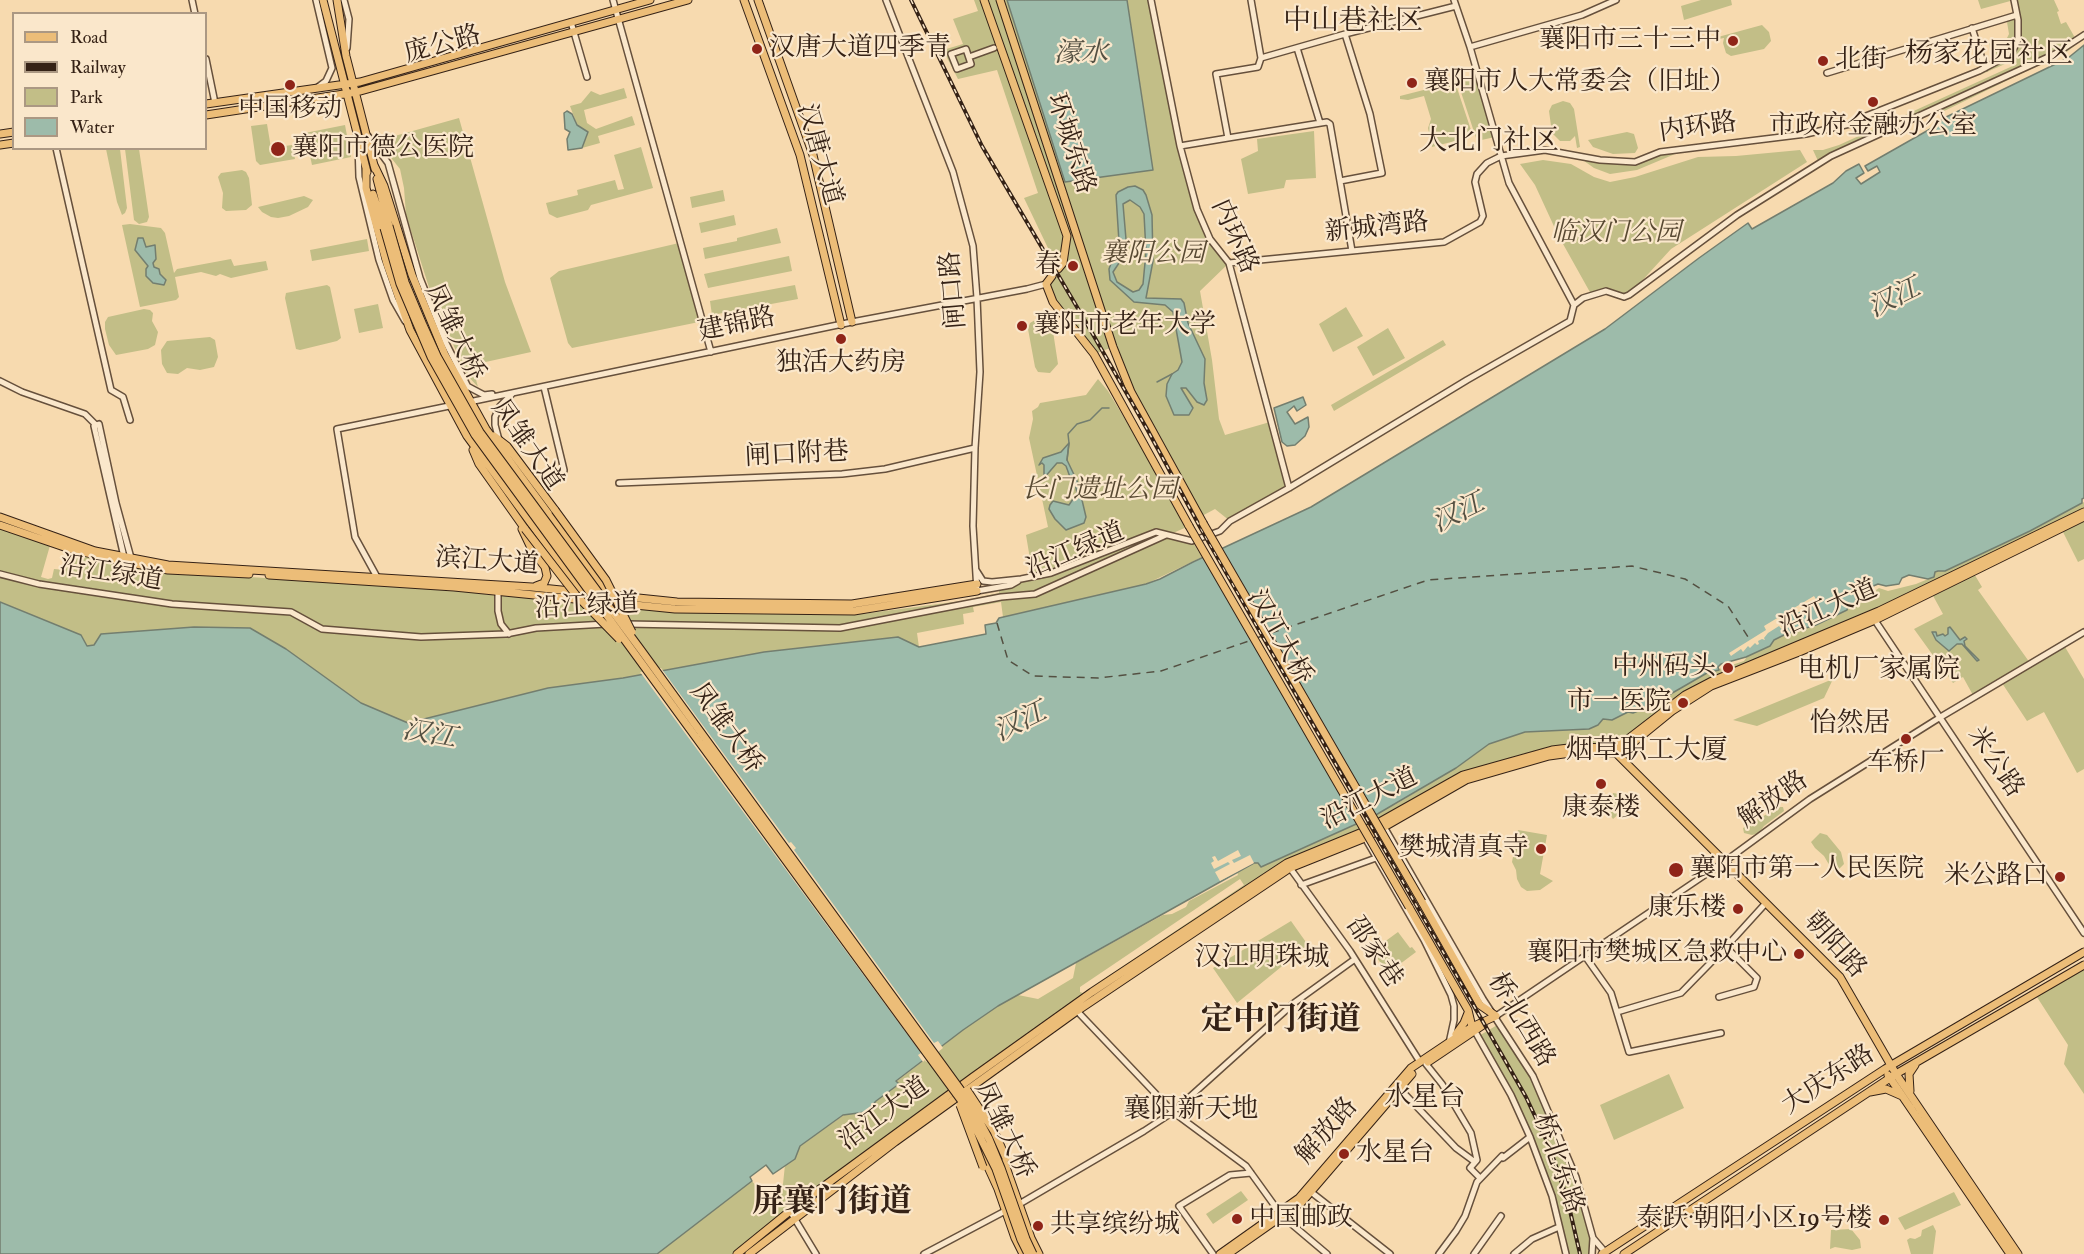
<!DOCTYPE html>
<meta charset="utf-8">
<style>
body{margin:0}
#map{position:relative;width:2084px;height:1254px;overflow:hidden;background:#f7daaf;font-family:"IM FELL Double Pica",serif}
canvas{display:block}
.legend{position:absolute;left:12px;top:12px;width:195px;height:138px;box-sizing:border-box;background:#fae7cb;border:2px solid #ab9883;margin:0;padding:8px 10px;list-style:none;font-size:18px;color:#352216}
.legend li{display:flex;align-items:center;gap:12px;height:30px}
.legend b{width:30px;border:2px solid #ab9883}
</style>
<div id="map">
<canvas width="2084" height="1254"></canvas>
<ul class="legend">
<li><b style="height:8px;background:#ecbd78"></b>Road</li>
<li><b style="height:8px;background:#352216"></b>Railway</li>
<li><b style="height:16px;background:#c2be87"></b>Park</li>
<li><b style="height:16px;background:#9dbbaa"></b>Water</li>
</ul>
</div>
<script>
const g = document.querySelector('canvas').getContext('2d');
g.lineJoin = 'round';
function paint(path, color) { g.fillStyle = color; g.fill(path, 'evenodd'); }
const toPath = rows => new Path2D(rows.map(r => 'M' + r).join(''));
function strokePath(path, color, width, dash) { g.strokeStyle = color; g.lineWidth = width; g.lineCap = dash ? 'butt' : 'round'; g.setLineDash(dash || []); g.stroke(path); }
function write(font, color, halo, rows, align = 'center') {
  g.font = font + ' "IM FELL Double Pica","Noto Serif SC",serif'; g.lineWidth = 4.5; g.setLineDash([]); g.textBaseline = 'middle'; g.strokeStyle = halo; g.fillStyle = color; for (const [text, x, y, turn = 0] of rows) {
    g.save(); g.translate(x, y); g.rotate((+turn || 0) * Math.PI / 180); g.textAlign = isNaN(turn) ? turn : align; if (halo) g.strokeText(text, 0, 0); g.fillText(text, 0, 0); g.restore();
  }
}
const green = toPath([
 [974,0,1007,0,1065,181,1148,136,1127,0,1151,0,1197,209,1210,239,1229,263,1200,291,1212,360,1219,419,1225,435,1270,422,1289,488,1230,521,1215,509,1200,517,1131,392,1113,347,1094,354,1053,302,1046,284,1058,269,1024,198,1038,193,997,70,958,79,943,50,963,44,953,19,978,11],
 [1701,0,1731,0,1732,5,1684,20,1681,6],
 [1978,0,2054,0,2059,11,2057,12,2061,24,2066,22,2078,43,2068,51,1940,113,1937,109,1818,161,1813,150,1823,150,1839,145,2017,64,2014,60,1980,75,1979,71,2011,54,2018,40,2014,0,1981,9],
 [2015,19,2016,39,2010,49,2000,55,1991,56,1989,43,2007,38,2009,34,2007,22,2010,20],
 [1762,25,1769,32,1771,41,1764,49,1731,56,1726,53,1723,43,1724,38,1719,39,1718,37],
 [1477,74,1495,137,1477,141,1457,80],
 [1455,82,1471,130,1470,137,1432,147,1428,128,1431,119,1424,96,1408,100,1400,99,1400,96],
 [624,88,627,98,584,110,587,123,596,129,632,116,635,125,598,136,600,143,582,148,587,136,587,131,577,125,570,106,581,103,591,91,600,95],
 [1563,101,1570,103,1574,109,1580,147,1577,148,1575,136,1570,141,1560,141,1552,133,1549,111,1552,105],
 [459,118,505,282,531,352,472,365,478,387,467,375,433,300,406,215,404,188,400,169,388,154,384,139],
 [267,124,271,148,292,145,295,159,260,165,256,161,251,126],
 [345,125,351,157,312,165,305,133],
 [1314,131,1316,178,1286,180,1284,188,1248,194,1241,159,1258,151,1257,139],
 [1627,132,1634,134,1638,148,1635,153,1613,154,1593,147,1588,140],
 [641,147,653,188,591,205,588,210,557,218,549,214,546,203,578,195,577,190,615,180,618,190,624,189,614,155],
 [106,149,120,149,127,208,125,213,122,215,117,202],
 [125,149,139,149,149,217,147,222,139,224,134,220],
 [1800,150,1807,162,1671,249,1629,295,1624,297,1606,291,1591,294,1558,235,1535,185,1520,164,1543,160,1571,164,1594,177,1610,182,1635,177,1698,157,1736,156],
 [1689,151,1675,154,1637,170,1610,174,1594,168,1580,158,1627,165,1641,163,1656,155],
 [242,170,246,172,249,178,252,205,246,210,226,211,222,208,223,193,218,177,221,173],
 [723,190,725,201,692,208,690,197],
 [304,196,313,200,308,207,289,216,278,218,271,217,262,212,258,207],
 [734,215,736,225,701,233,699,223],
 [130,224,161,228,165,233,174,273,177,269,231,259,234,266,266,261,268,270,231,278,220,274,216,276,201,272,175,277,179,297,176,300,140,307,122,225],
 [777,228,781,243,705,259,703,248,737,241,737,238],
 [367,239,369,251,312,261,310,250],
 [679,243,699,322,572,348,568,343,550,278,559,271],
 [789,256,792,271,708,288,704,274],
 [327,285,330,287,341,338,337,341,300,350,296,349,285,298,286,293],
 [795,285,798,299,712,315,710,301],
 [378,304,383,328,359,333,354,309],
 [1346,307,1363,336,1333,352,1319,324],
 [144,309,150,310,153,313,152,321,158,332,155,345,148,349,116,355,109,345,105,329,105,322,108,317],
 [1040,317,1046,319,1052,325,1058,364,1050,373,1038,372,1035,367,1028,329,1030,323],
 [1388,328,1405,358,1373,376,1357,347],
 [210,337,215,340,218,357,214,367,200,370,187,368,178,374,167,373,162,364,161,350,167,341],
 [1443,340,1446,345,1334,411,1331,405],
 [1098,379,1108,391,1189,526,1171,534,1192,541,1202,557,1146,584,1003,617,1001,602,973,607,974,612,963,614,964,624,917,633,919,647,898,637,764,652,623,678,548,688,408,723,361,703,286,649,116,633,101,634,94,645,87,646,80,635,0,602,0,525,51,542,41,577,48,579,52,578,54,569,65,570,70,551,100,562,155,571,455,590,498,596,524,595,638,608,862,614,961,601,999,593,999,588,1033,577,1026,535,1048,527,1029,438,1033,419,1032,411,1038,407,1040,403,1086,395],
 [2084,502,2084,512,1884,609,1710,682,1624,742,1493,765,1265,878,1014,1048,738,1254,657,1254,752,1181,764,1196,783,1184,785,1165,795,1159,800,1146,844,1115,866,1112,876,1101,898,1085,896,1082,963,1030,998,1006,1018,995,1038,999,1073,978,1076,963,1163,915,1172,914,1186,907,1189,901,1238,875,1237,872,1254,863,1258,863,1261,866,1396,804,1456,768,1489,744,1525,732,1589,729,1603,719,1628,712,1633,713,1648,707,1707,673,1744,661,1748,655,1770,646,1774,640,1786,634,1816,625,1849,607,1865,600,1867,594,1871,592,1874,597,1878,595,1876,590,1879,588,1888,591,1916,584,1933,577,1935,572,1938,571,1945,571,2030,531],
 [1240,879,1244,885,1083,993,1080,992,1080,987],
 [2084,517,2084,559,2078,562,2061,528],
 [1973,572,1982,587,1978,590,2030,663,1974,697,1963,677,1953,683,1914,629,1943,614,1931,592],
 [2065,647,2084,679,2084,769,2077,773,2044,712,2027,721,2002,683],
 [1833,679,1824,698,1757,726,1733,720],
 [1613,793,1625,795,1630,804,1613,819,1597,797,1612,797],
 [1779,807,1783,807,1784,811,1764,826,1759,833,1752,835,1744,833,1743,828,1748,825],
 [1518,830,1547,835,1540,874,1553,881,1540,890,1527,891,1521,887,1517,879,1516,870,1512,862],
 [1820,833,1827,835,1841,852,1844,864,1838,870,1834,871,1831,868,1824,856,1815,848,1811,842],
 [1291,921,1308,945,1237,1003,1213,968],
 [1398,932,1410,948,1412,947,1416,952,1388,973,1372,951],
 [2084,965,2084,1094,2064,1064,2068,1045,2035,994],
 [1499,1024,1532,1075,1576,1177,1593,1238,1592,1254,1566,1254,1552,1196,1511,1095,1477,1037],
 [1669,1074,1684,1108,1614,1140,1600,1105],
 [1241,1191,1248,1200,1213,1224,1206,1214],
 [1954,1192,1961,1205,1905,1230,1898,1218],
 [1933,1225,1936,1231,1933,1254,1911,1254,1907,1240,1910,1238,1915,1239,1921,1236,1922,1230],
 [1851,1229,1860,1240,1861,1248,1852,1250,1835,1247,1830,1249,1831,1230]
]);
const water = toPath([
 [1007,0,1127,0,1153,170,1065,182,1007,0],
 [2084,45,2084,498,2082,499,2082,503,2030,531,1945,571,1938,571,1935,572,1934,577,1928,579,1909,575,1902,578,1899,584,1886,586,1878,584,1871,587,1856,599,1855,606,1848,607,1847,610,1816,625,1786,634,1774,640,1770,646,1746,657,1721,664,1718,667,1719,670,1707,673,1648,707,1633,713,1628,712,1612,720,1603,719,1598,725,1589,729,1525,732,1489,744,1456,768,1374,816,1261,867,1258,863,1254,863,998,1006,963,1030,896,1081,899,1084,876,1101,866,1112,843,1115,800,1146,795,1159,773,1174,766,1165,750,1177,752,1181,657,1254,0,1254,0,602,81,635,87,646,94,645,101,634,194,627,250,628,286,649,361,703,408,723,548,688,623,678,764,652,898,637,919,647,986,634,985,625,996,623,999,618,1146,584,1160,579,1193,562,1311,507,1605,329,1699,258,1748,223,1752,229,1833,183,1846,171,1859,164,1864,173,1856,178,1861,184,1880,172,1877,166,1868,171,1865,166,1939,124,1942,119,2068,58,2084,45],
 [567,111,572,114,577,125,588,132,582,148,568,150,567,139,570,132,565,129,564,113,567,111],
 [1135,186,1143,190,1146,195,1152,215,1153,261,1146,298,1181,299,1184,303,1188,323,1205,359,1204,383,1207,400,1204,405,1197,402,1186,388,1181,388,1193,408,1189,415,1174,415,1166,396,1167,384,1172,374,1178,370,1182,362,1173,312,1165,305,1134,302,1110,280,1109,269,1119,242,1116,195,1118,192,1128,187,1135,186],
 [1130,200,1140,207,1144,214,1146,252,1143,284,1139,290,1133,292,1117,282,1113,272,1127,251,1123,204,1130,200],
 [138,238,143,238,146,247,155,245,156,259,153,263,154,267,159,269,160,274,166,280,164,285,153,283,146,276,146,269,148,266,135,250,138,238],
 [1303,397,1306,405,1297,411,1294,406,1287,412,1295,424,1308,417,1309,427,1305,436,1295,445,1287,446,1282,442,1274,408,1303,397],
 [1069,443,1067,460,1078,483,1086,517,1084,523,1066,530,1055,519,1049,509,1050,505,1053,501,1069,505,1077,493,1075,483,1070,477,1066,466,1062,463,1057,463,1044,478,1044,465,1042,463,1039,465,1043,458,1061,452,1069,443],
 [1950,627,1960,640,1965,637,1967,639,1964,641,1965,646,1979,660,1977,661,1962,644,1957,644,1949,651,1936,640,1932,632,1936,632,1937,636,1943,634,1945,636,1948,634,1948,628,1950,627]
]);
const pier = toPath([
 [1221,546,1377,818,1359,826,1202,554],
 [1814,596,1817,601,1794,615,1792,613,1790,614,1792,618,1781,625,1786,634,1779,626,1768,633,1764,638,1765,640,1762,639,1758,641,1759,644,1757,645,1755,643,1750,648,1748,646,1743,652,1741,649,1731,656,1729,653,1766,630,1764,626],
 [661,668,789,843,791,842,796,848,794,850,934,1043,938,1041,943,1048,926,1062,925,1060,923,1062,918,1055,921,1053,640,672],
 [1238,850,1241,856,1232,860,1234,863,1250,855,1254,863,1220,881,1215,872,1230,864,1228,862,1214,869,1211,863,1214,861,1212,857,1215,856,1218,861]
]);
const stream = toPath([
 [1157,382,1172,374],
 [1067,460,1069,443,1068,434,1077,424,1090,420,1102,408,1109,408]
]);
const ferry = toPath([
 [997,623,1008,660,1033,676,1098,678,1161,671,1252,640],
 [1271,633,1428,580,1632,566,1685,579,1728,606,1750,640],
 [1256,638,1266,635]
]);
const minor = toPath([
 [192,0,195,14],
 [316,0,332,68,326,81,318,87],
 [344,0,349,19,347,48],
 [613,0,711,352],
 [886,0,953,172,973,246,977,298,980,372,975,448,973,526,977,591,1011,585,1018,581],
 [1151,0,1180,146,1197,209,1210,239,1229,263,1289,488],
 [1251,0,1261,58],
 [1454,0,1470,47,1509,183,1574,305],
 [571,22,587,77],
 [1972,28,1985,68],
 [1345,34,1370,114,1382,173,1340,181,1352,251],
 [1470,47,1582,15,1616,0],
 [1297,48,1320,123],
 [966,49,971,64,957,69,951,54,966,49],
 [969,57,994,48],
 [1261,58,1345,34,1456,6],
 [206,59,215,103],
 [1827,73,2017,15],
 [368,136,388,163,420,278,446,343,468,387],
 [1228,138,1327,122,1330,124,1340,181],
 [358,143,359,177,379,260,393,300,405,321],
 [1180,146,1228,138,1216,74,1258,67,1261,58],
 [56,148,111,390,123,397,130,420],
 [1229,263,1444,242,1480,222,1483,216,1475,182,1477,174,1487,163,1501,156,1545,150,1600,160,1635,162,1660,152,1806,134,1850,124,1866,116,1979,71,2011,54,2018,40,2018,20,2014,0],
 [0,381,22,392,85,414,96,425],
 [467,386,484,395,492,394],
 [544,387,564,470],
 [469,402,852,322,1027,289,1046,284],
 [499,440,495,425,495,417,500,406,512,394],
 [619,483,842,474,885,469,975,448],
 [124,557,94,426,99,424,116,503,131,558],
 [976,570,983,581,992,582,1021,579,1051,573,1156,532,1192,541,1220,531,1230,521,1289,488,1467,380,1570,321,1574,305,1583,298,1606,291,1624,297,1629,295,1737,215,1831,156,2055,54,2084,35],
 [0,574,39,584,172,604,291,612,322,629,421,637,506,634,536,628,606,624],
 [377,577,355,537,337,429,454,405],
 [498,591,498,611,501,624,509,634],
 [1874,619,2084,933],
 [627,624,840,628,1001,597,1035,594,1166,535],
 [1383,825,1483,999,1533,1076,1576,1177,1593,1238,1592,1254],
 [1364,836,1424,940,1451,995,1454,1006,1454,1020,1449,1043],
 [1290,868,1350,951,1420,1062],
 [1301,885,1376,858],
 [1585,956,1611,993,1629,1052,1721,1033],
 [1719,997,1754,987,1757,978,1726,947,1765,904],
 [1077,1011,1173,1112,1246,1166,1282,1216,1327,1254],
 [1617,1012,1681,993,1726,947],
 [1496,1016,1724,862,1810,799,1939,718,2084,632],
 [1473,1028,1511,1095,1530,1137,1552,1196,1566,1254],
 [1426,1064,1442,1084,1471,1133,1477,1160,1470,1168,1480,1178],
 [1400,1089,1456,1148,1475,1162],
 [1311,1192,1390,1254],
 [1016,1206,1144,1131,1173,1112,1294,1003,1355,959],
 [790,1211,816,1254],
 [1593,1238,1605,1252],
 [924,1254,1007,1210],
 [1213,1254,1179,1206,1230,1175,1251,1173],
 [1439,1254,1456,1231,1465,1216,1477,1182,1502,1156,1503,1158,1530,1137],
 [1474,1254,1501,1216],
 [1514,1254,1532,1239,1559,1227]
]);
const major = toPath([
 [323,0,367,172],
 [337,0,346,56,375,169],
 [744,0,800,155,841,325],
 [758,0,813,155,852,322],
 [984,0,1067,236,1063,263,1058,269],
 [1000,0,1113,347,1131,392,1203,523],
 [206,104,360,82,650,0],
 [206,115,357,92,688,0],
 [0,134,14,132],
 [0,145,14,143],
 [374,165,384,186,412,275,445,355,486,429,609,596],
 [366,168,366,188,376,224,387,264,410,330,467,436,582,593],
 [377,179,389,226],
 [373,194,384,228],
 [1052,276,1046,284,1053,302,1094,354,1189,526],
 [494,436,507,446,555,510],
 [473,450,479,464,525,529],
 [0,517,95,551,168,565,532,587,677,602,852,604,977,584],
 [0,525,67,548,120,561,168,570,249,574],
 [522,529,532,550,545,567,547,576,544,583,536,586],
 [269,575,454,587,675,609,854,611,977,591],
 [1613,750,1840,977,1896,1074,2018,1254],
 [1422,902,1480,1005,1496,1016],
 [1409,907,1468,1010,1472,1027],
 [1456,1034,1464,1023,1468,1013],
 [1428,1062,1483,1025],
 [1888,1075,2010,1254],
 [1910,1091,1909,1074,1915,1065],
 [1870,1092,1886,1089,1902,1096],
 [977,1143,998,1189,1015,1238,1023,1254],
 [1001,1153,1031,1238,1039,1254],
 [737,1254,790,1211,973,1077,1092,992,1287,863,1360,833,1463,775,1552,750,1577,747,1611,748,1624,742,1685,695,1710,682,1879,611,2084,512],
 [749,1254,895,1142,1077,1011,1290,868,1365,838,1466,780,1549,756,1578,752,1616,753,1629,746,1672,711,1711,686,1799,652,1875,620,2084,517],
 [1220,1254,1299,1198,1411,1068,1472,1027,1496,1016],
 [1228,1254,1302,1202,1412,1074],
 [1602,1254,1885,1069,2084,952],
 [1624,1254,1896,1074,2084,965]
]);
const rail = toPath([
 [911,0,982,146,1087,324,1147,429,1200,527,1526,1097,1549,1146,1567,1198,1580,1254]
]);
const majorBridge = toPath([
 [389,226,405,282,423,325,437,356,480,432,641,650,968,1100,989,1139,1001,1168,1026,1239,1033,1254],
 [384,228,400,284,431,357,475,435,963,1103,996,1169,1021,1240,1028,1254],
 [555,510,606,580,632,632],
 [1203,523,1422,902],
 [1189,526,1409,907],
 [525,529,576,595,619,639],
 [967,1090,994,1131,1006,1158],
 [960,1105,983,1167]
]);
const markers = [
 [1733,41,6,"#8f2418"],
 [757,49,6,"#8f2418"],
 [1823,61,6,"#8f2418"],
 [1412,83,6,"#8f2418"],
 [290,85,6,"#8f2418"],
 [1873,102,6,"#8f2418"],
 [278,149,8,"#8f2418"],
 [1073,266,6,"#8f2418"],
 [1022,326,6,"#8f2418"],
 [841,339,6,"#8f2418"],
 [1728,668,6,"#8f2418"],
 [1683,703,6,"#8f2418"],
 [1906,739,6,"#8f2418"],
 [1601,784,6,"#8f2418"],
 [1541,849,6,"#8f2418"],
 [1676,870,8,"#8f2418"],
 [2060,877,6,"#8f2418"],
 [1738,909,6,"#8f2418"],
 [1799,954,6,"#8f2418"],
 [1344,1154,6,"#8f2418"],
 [1237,1219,6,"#8f2418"],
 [1884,1220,6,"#8f2418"],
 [1038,1226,6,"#8f2418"]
];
const poiNames = [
 ["襄阳市三十三中",1721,41],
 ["汉唐大道四季青",769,49,"left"],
 ["北街",1835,61,"left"],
 ["襄阳市人大常委会（旧址）",1424,83,"left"],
 ["中国移动",290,110,"center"],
 ["市政府金融办公室",1873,127,"center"],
 ["襄阳市德公医院",292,149,"left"],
 ["春",1061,266],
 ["襄阳市老年大学",1034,326,"left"],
 ["独活大药房",841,364,"center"],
 ["中州码头",1716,668],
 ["市一医院",1671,703],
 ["车桥厂",1906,764,"center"],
 ["康泰楼",1601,809,"center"],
 ["樊城清真寺",1529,849],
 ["襄阳市第一人民医院",1690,870,"left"],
 ["米公路口",2048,877],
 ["康乐楼",1726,909],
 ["襄阳市樊城区急救中心",1787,954],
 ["水星台",1356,1154,"left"],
 ["中国邮政",1249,1219,"left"],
 ["泰跃·朝阳小区19号楼",1872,1220],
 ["共享缤纷城",1050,1226,"left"]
];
const streetNames = [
 ["庞公路",443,46,-15],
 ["内环路",1698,129,-8],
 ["环城东路",1069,144,72],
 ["汉唐大道",818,155,74],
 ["新城湾路",1377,229,-6],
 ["内环路",1233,237,66],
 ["闸口路",955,290,-95],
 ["建锦路",737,326,-12],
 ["凤雏大桥",453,333,64],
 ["凤雏大道",526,446,55],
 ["闸口附巷",797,456,-3],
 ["沿江绿道",1076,552,-23],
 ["滨江大道",487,563,4],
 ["沿江绿道",111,575,9],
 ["沿江绿道",587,608,-3],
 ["沿江大道",1829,610,-24],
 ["汉江大桥",1278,638,60],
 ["凤雏大桥",725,729,54],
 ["米公路",1994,763,56],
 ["沿江大道",1370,800,-27],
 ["解放路",1774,801,-35],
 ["朝阳路",1834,946,48],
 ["邵家巷",1373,953,56],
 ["桥北西路",1520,1021,59],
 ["大庆东路",1829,1081,-33],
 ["沿江大道",885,1115,-36],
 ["凤雏大桥",1003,1131,64],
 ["解放路",1328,1132,-49],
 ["桥北东路",1557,1164,71]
];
const parkNames = [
 ["临汉门公园",1616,234],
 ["襄阳公园",1153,255],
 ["长门遗址公园",1099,491]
];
const waterNames = [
 ["濠水",1081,55],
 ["汉江",1895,300,-26],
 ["汉江",1459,515,-26],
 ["汉江",1021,724,-26],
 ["汉江",429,736,10]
];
const neighbourhoodNames = [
 ["电机厂家属院",1879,671],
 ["怡然居",1850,725],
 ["烟草职工大厦",1647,752],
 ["汉江明珠城",1262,959],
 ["水星台",1425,1099],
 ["襄阳新天地",1191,1111]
];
const quarterNames = [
 ["中山巷社区",1353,23],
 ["杨家花园社区",1989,56],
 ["大北门社区",1489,143]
];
const districtNames = [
 ["定中门街道",1281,1022],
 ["屏襄门街道",832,1204]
];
paint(green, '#c2be87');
paint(water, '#9dbbaa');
strokePath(water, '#737e6f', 1.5);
paint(pier, '#f7daaf');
strokePath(stream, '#737e6f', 1.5);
strokePath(ferry, '#545042', 1.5, [8, 6]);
strokePath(minor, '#66503c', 8);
strokePath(major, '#352216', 9);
strokePath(minor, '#fae7cb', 5);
strokePath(major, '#ecbd78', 7);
strokePath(rail, '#352216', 4);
strokePath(rail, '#fae7cb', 1.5, [4.5]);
strokePath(majorBridge, '#352216', 9, []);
strokePath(majorBridge, '#ecbd78', 7);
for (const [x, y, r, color] of markers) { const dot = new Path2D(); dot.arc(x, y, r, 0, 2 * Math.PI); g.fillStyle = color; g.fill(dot); strokePath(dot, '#fae7cb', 2); }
write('26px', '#352216', '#fae7cb', poiNames, 'right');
write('26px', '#352216', '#fae7cb', streetNames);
write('italic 26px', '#584932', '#fae7cb', parkNames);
write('italic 27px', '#545042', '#fae7cb', waterNames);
write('27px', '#352216', '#fae7cb', neighbourhoodNames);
write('28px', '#352216', '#fae7cb', quarterNames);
write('bold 32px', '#352216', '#fae7cb', districtNames);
</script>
